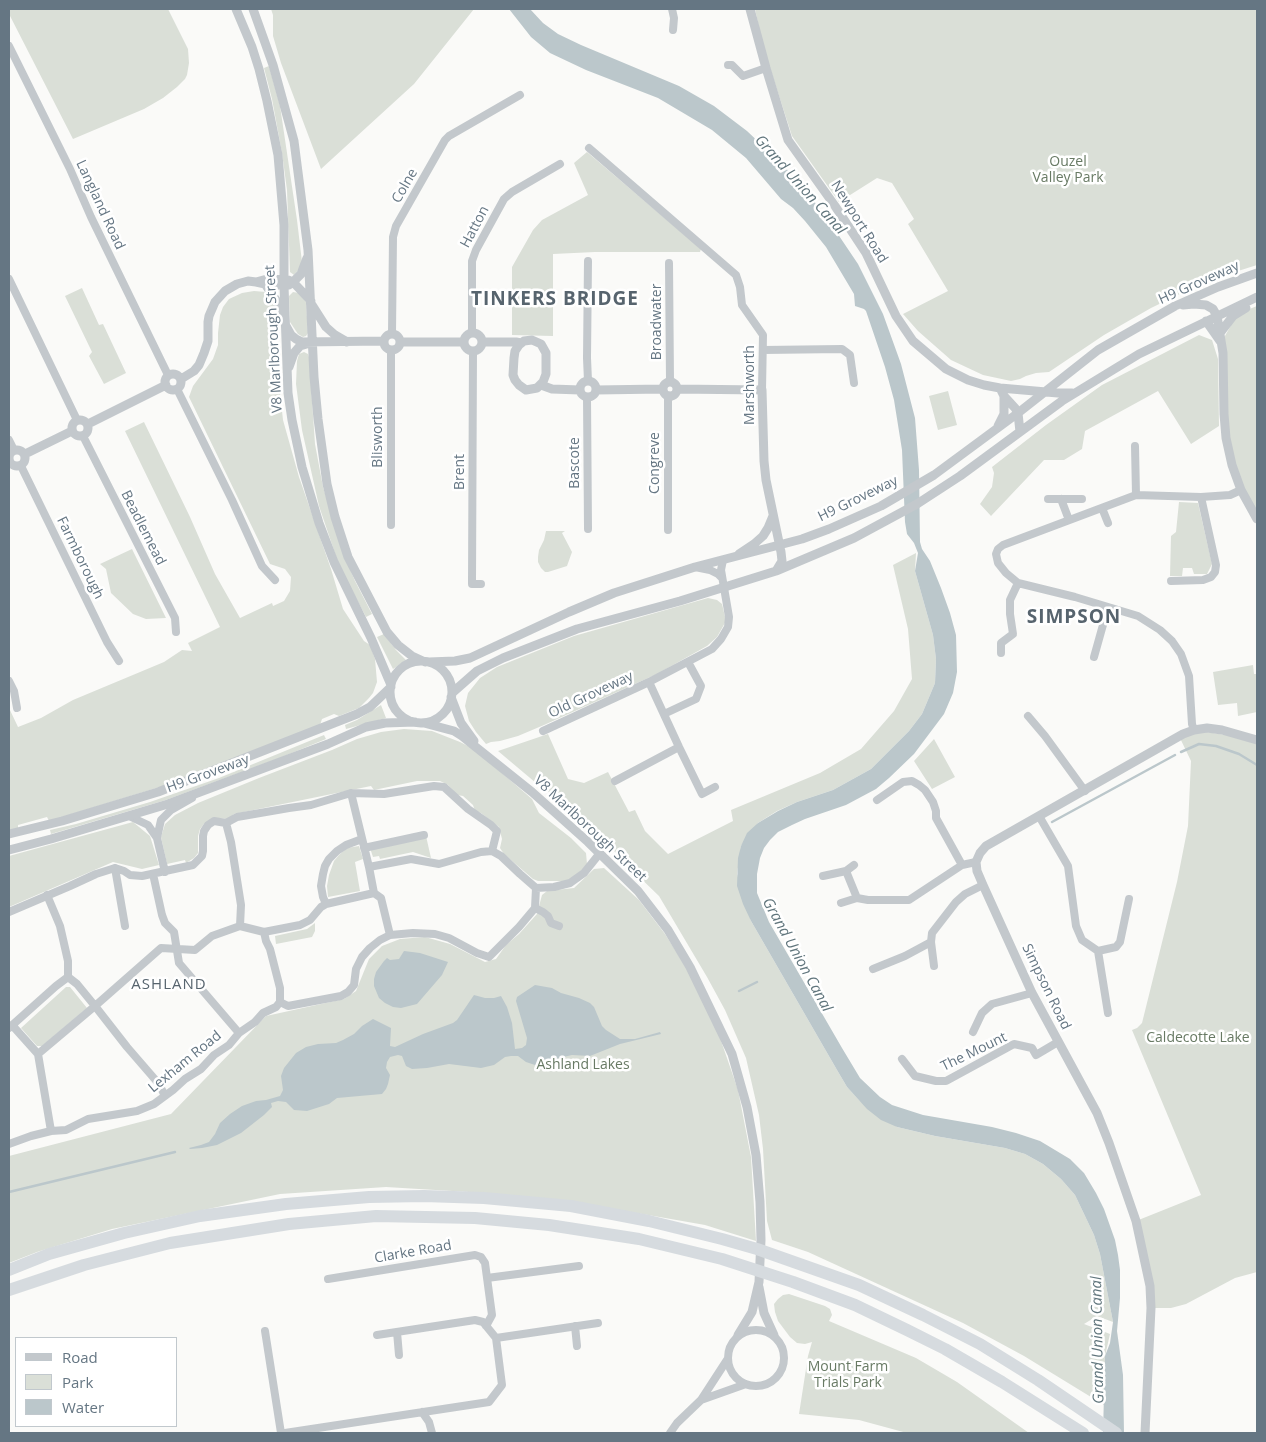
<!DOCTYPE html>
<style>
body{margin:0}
#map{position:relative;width:1266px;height:1442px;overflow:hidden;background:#fafaf8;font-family:"Open Sans",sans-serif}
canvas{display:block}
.frame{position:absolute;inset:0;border:10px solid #657683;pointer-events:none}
.legend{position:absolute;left:15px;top:1337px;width:162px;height:90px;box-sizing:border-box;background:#fff;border:1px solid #c1c8cd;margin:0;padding:6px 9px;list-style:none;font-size:15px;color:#657683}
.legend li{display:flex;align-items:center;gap:10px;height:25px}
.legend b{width:25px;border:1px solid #c1c8cd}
</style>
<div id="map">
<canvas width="1266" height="1442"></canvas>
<div class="frame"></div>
<ul class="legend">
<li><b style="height:6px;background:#c3c8cc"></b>Road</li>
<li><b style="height:14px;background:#dadfd7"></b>Park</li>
<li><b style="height:14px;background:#bbc7cb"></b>Water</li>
</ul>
</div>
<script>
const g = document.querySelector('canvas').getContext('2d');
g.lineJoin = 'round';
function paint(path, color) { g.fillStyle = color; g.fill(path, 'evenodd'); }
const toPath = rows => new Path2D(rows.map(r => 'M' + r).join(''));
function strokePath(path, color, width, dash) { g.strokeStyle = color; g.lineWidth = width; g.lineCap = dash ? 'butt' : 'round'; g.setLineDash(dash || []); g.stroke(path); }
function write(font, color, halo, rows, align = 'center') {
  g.font = font + ' "Open Sans",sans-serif'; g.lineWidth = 5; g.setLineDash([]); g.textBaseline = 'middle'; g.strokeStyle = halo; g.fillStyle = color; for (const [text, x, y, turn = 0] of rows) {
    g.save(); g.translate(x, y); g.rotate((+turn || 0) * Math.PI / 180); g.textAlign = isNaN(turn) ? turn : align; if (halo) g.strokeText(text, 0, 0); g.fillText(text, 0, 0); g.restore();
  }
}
const green = toPath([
 [9,9,168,9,188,49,189,63,187,75,185,79,177,87,163,98,144,109,73,139,9,14],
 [271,9,474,9,414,84,321,169,281,63,273,36,273,15],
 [755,9,1257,9,1257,265,1216,278,1184,292,1151,308,1104,335,1049,372,1036,373,1026,376,1020,379,1011,381,983,375,951,360,918,331,903,314,948,291,908,224,914,219,892,183,877,178,839,202,792,136,763,46],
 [269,66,280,106,297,220,302,262,301,267,294,275,290,272,287,190,282,153,272,99,264,68],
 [587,152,701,249,700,252,595,252,553,254,553,336,512,335,512,267,533,230,542,220,588,195,574,163],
 [82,288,99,325,103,324,126,373,104,384,89,356,92,352,65,296],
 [254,291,266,292,273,302,275,307,277,366,283,420,299,477,331,569,343,609,364,641,370,645,375,659,377,682,373,693,369,698,359,708,339,716,334,714,322,719,320,725,163,786,49,821,47,817,18,825,18,828,9,830,9,708,18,727,41,718,73,700,164,662,182,650,192,651,188,643,220,627,125,431,144,422,190,517,215,574,240,618,272,603,273,606,284,601,290,591,291,577,285,569,270,564,189,397,193,386,213,359,218,345,218,333,220,315,223,307,229,299,242,293],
 [293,292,299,293,306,302,308,333,306,336,303,337,298,334,290,322,289,296],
 [1257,306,1257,519,1232,465,1221,343,1234,320,1247,310],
 [1199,335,1212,340,1218,359,1219,426,1191,444,1158,391,1085,431,1082,449,1064,460,1044,460,991,516,980,504,992,487,994,473,992,467,1046,425,1102,385],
 [304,352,308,354,309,357,315,444,323,487,346,560,355,581,372,614,366,617,340,568,319,506,302,430,296,384,297,361,299,354],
 [948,391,957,425,938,430,929,396],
 [1179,502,1198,503,1212,564,1207,574,1194,574,1192,568,1183,568,1182,576,1170,576,1171,536,1176,532],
 [546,531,565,531,562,533,572,552,567,566,548,572,545,572,541,568,538,562,538,557,539,550,544,540],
 [132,549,166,618,146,619,133,614,111,593,106,569,100,564],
 [916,553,915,571,933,635,936,659,935,683,922,714,909,731,871,769,833,790,797,802,777,811,758,823,741,846,737,874,751,921,837,1070,847,1087,859,1100,897,1127,935,1136,1005,1148,1025,1154,1043,1164,1061,1179,1075,1195,1094,1235,1100,1254,1113,1322,1097,1316,1084,1324,1110,1334,1105,1356,1104,1405,1024,1356,963,1323,808,1252,772,1240,767,1221,763,1149,759,1115,746,1058,725,1010,707,977,659,896,629,867,602,838,573,810,536,783,498,751,548,734,568,779,584,783,608,772,629,812,635,810,645,831,668,854,733,821,731,810,820,773,861,749,894,711,912,679,908,629,893,565],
 [708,598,717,600,722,604,726,621,717,637,707,646,657,674,544,725,518,736,500,741,491,742,486,744,476,732,469,721,465,706,468,693,480,678,497,667,574,636],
 [384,634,396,650,406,660,393,669,377,637],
 [1253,665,1254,674,1257,674,1257,712,1238,716,1237,703,1218,705,1213,672],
 [381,705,386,718,346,729,345,725,357,720],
 [404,729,432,731,460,742,474,749,532,799,539,813,571,838,586,853,587,864,582,870,568,881,538,881,533,879,504,854,500,848,502,839,499,827,481,813,475,811,473,805,463,796,457,795,448,785,440,781,417,781,374,790,371,786,234,814,228,819,214,818,204,824,200,829,198,836,198,853,194,858,186,863,185,860,167,864,161,837,165,824,175,815,198,803,259,778,332,750,357,739,381,732],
 [1194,730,1257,740,1257,1272,1235,1278,1186,1304,1171,1308,1151,1308,1136,1221,1201,1195,1132,1030,1137,1028,1142,1023,1177,882,1188,826,1191,761,1179,736],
 [324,735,326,739,282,757,166,800,51,834,50,830,76,824,150,802,219,778],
 [934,739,955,777,932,789,914,761],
 [133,822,150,836,159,865,142,869,113,862,9,907,9,856],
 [426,836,431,858,413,852,380,859,379,856,373,857,370,848],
 [359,846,363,859,355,862,360,891,328,897,327,886,329,875,334,861,339,855,347,848],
 [604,868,639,900,665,934,688,970,718,1032,738,1090,751,1157,756,1241,705,1225,574,1202,485,1193,386,1187,280,1194,112,1229,37,1252,9,1263,9,1156,171,1114,266,1016,344,999,356,991,369,959,382,946,400,939,425,937,450,944,485,962,496,959,506,945,519,934,537,914,542,895,547,891,574,888,594,869],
 [315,923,315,931,312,937,276,944,275,936,307,929],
 [66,987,70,987,87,1008,42,1046,37,1046,21,1028],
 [789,1294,825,1306,830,1309,832,1315,829,1321,916,1358,957,1382,1029,1433,907,1433,859,1420,799,1414,808,1356,812,1342,805,1344,797,1343,790,1337,778,1321,775,1312,774,1304,778,1299,783,1295]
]);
const water = toPath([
 [509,9,530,9,543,23,558,34,581,45,679,86,714,106,747,131,785,167,823,212,858,264,883,314,901,364,915,418,919,470,920,542,922,549,930,561,941,588,950,613,956,635,957,672,953,693,944,714,914,754,889,778,876,789,846,805,805,819,792,825,778,832,770,840,764,848,760,858,757,874,757,893,769,922,842,1048,860,1078,880,1097,892,1105,923,1115,992,1127,1016,1133,1040,1141,1070,1159,1084,1173,1096,1193,1104,1209,1115,1240,1118,1255,1120,1270,1120,1298,1117,1331,1123,1375,1124,1433,1103,1433,1105,1356,1110,1343,1113,1322,1100,1254,1094,1235,1075,1195,1061,1179,1043,1164,1025,1154,1005,1148,935,1136,897,1127,881,1120,867,1109,847,1087,837,1070,751,921,743,904,737,886,738,858,741,846,747,833,758,823,778,811,797,802,833,790,871,769,909,731,922,714,935,683,936,659,933,635,915,571,918,553,914,543,907,534,905,522,902,450,894,400,885,367,866,311,864,309,855,306,854,294,826,247,805,221,793,208,781,199,746,158,712,130,658,98,586,70,550,53,531,37],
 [404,951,420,953,448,962,442,975,417,1004,401,1008,393,1007,385,1003,379,998,374,986,374,979,376,972,384,961,387,958,390,960,399,959],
 [535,985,552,988,561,993,579,998,590,1003,594,1007,602,1026,606,1030,620,1039,635,1039,660,1032,661,1034,620,1044,590,1056,572,1055,559,1058,547,1064,535,1065,526,1062,518,1056,511,1056,505,1057,494,1065,481,1068,449,1064,427,1068,412,1069,406,1066,402,1056,398,1055,390,1057,387,1062,386,1068,390,1075,388,1084,386,1089,382,1094,337,1098,329,1104,307,1111,294,1110,286,1102,278,1101,271,1103,272,1107,264,1115,241,1133,217,1145,202,1148,190,1149,189,1148,201,1145,209,1142,215,1134,220,1123,230,1114,242,1106,256,1101,266,1100,280,1096,283,1090,281,1076,284,1068,296,1053,306,1047,318,1044,336,1043,343,1040,354,1034,362,1026,373,1019,391,1028,390,1046,395,1047,423,1034,453,1023,457,1020,474,995,485,998,494,998,501,996,507,1007,512,1023,515,1049,522,1048,526,1045,527,1038,516,1001,517,997]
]);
const stream = toPath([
 [1181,752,1199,744,1216,746,1239,754,1257,765],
 [1052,822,1175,755],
 [739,991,757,982],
 [9,1192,175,1152]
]);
const minor = toPath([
 [672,9,674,18,673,30],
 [9,46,70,169,91,217,168,375],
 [728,65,732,65,743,76,766,68],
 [589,148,736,275,740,287,742,305,763,335,762,390],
 [669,263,670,381],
 [9,279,77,420],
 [392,333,393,237,396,226,445,140,449,136,520,95],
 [472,333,472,261,476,250,504,199,512,192,560,164],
 [763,350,842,349,850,355,854,383],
 [473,351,472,584,481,584],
 [588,381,587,358,588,261],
 [177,389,232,500,262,566,275,580],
 [587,397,588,529],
 [83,436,175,618,176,632],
 [9,440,14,450],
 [1135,446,1136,495],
 [21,466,107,642,119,661],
 [1048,499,1082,499],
 [1061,499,1069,520],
 [1102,508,1108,523],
 [391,525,391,350],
 [668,530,668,400,670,396],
 [695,567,710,570,718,574,722,578],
 [1171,581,1203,580,1211,577,1215,572,1216,565,1201,497],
 [1001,653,1001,643,1013,634,1010,614,1010,600,1018,583],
 [1094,657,1108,607],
 [9,681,14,691,17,708],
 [649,682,679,747,702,794,715,787],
 [664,714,696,699,701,686,688,662],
 [1028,716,1045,736,1085,791],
 [1194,730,1192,724,1189,676,1181,654,1172,641,1160,630,1138,616,1075,597,1018,583,1006,573,998,563,996,554,998,549,1003,545,1136,495,1201,497,1230,495,1241,490],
 [543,731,649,682,712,649,721,639,728,627,729,617,721,570,723,560],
 [615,781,679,747],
 [351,793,369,867],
 [877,800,903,782,912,781,919,785,925,790,933,802,936,811,936,818,962,865],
 [129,816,148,825,157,838,165,872],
 [1039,816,1068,866,1076,926,1082,940,1098,951,1108,1013],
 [157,838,161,820,171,810,192,798],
 [364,848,424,835],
 [115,868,125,926],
 [846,871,857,898,868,900,909,900,962,865,976,862],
 [153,874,162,915,165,923,174,932,179,963,239,1033],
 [823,876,846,871,854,865],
 [374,893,381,898,390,935],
 [47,895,60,926,68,961,68,977],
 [841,903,857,898],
 [326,904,323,897,321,886,323,874,325,866,329,859,337,851,346,845,362,839],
 [535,908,543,912,548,916,551,923,559,926],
 [9,912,70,886,96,874,115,868,124,871,130,875,142,876,193,865,202,856,203,851,203,836,204,831,208,825,214,821,226,823],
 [240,926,241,905,231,842,226,823,237,817,289,808,311,805,351,793,384,794,434,786,444,787,468,809,491,825,497,831,492,851],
 [264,932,266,941,270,949,280,988,280,1002,288,1006,341,996,348,992,354,985,356,969,362,957,370,948,380,940,390,935,413,933,435,934,449,938,477,953,489,957,519,927,535,908,536,888],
 [931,942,934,966],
 [1098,951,1116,947,1120,942,1129,899],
 [873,969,905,956,931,942,932,933,956,902,965,894,983,885],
 [68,977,77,984,95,1006,161,948,195,950,212,936,240,926,264,932,300,925,310,920,321,907,326,904,374,893,369,867,411,859,439,864,481,852,492,851,501,856,520,874,536,888,554,887,570,883,584,873,600,853],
 [12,1025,38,1054],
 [9,1028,56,986,68,977],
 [973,1032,982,1013,992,1004,1032,993],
 [38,1054,95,1006,127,1047,159,1084,165,1096],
 [38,1054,51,1131],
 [902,1059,915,1076,936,1081,946,1081,1014,1044,1032,1048,1036,1055,1058,1042],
 [9,1144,31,1136,51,1131,66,1130,88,1119,137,1111,154,1104,173,1090,185,1079,201,1069,214,1055,229,1045,239,1033,255,1022,263,1013,276,1007,280,1002],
 [487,1278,579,1266],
 [328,1279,475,1255,481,1257,485,1263,492,1315,486,1326],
 [575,1326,577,1346],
 '728 1358a28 28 0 1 1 56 0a28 28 0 1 1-56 0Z',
 [265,1331,281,1433],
 [397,1332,399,1355],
 [496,1338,598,1323],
 [701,1400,746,1384],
 [422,1412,429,1422,432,1433],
 [285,1433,489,1402,502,1385,496,1338,483,1322,475,1320,377,1335],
 [670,1433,677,1423,701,1400,727,1360]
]);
const tertiary = toPath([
 [236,9,252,47,259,69,267,101,278,155,284,225,284,286,288,393,292,420,302,467,319,523,334,562,371,638,391,685],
 [253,9,273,65,294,141,308,250,314,377,318,419,327,484,335,517,348,557,387,632,398,645,412,656,425,662],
 [750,9,766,68,788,140,835,206,866,253,896,316,913,341,946,369,968,380,984,385,1000,388,1058,393,1072,393],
 [256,282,267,279,288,280,293,282,311,301],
 [265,284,276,300,283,315],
 [312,305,326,327,335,335,347,342],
 [1183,305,1194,304,1206,305,1213,309,1217,316,1223,353,1224,414,1226,438,1232,465,1241,490,1257,519],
 [1206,321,1220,341],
 [286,326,291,335,296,339,302,342,383,341],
 [1220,333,1233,316,1246,308],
 '464 342a9 9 0 1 1 18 0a9 9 0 1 1-18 0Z',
 '384 342a8 8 0 1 1 16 0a8 8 0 1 1-16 0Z',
 [532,340,541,344,546,353,546,374,543,382,537,388,526,390,519,385,515,380,513,375,514,358,515,351,519,345,524,341,532,340],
 [400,342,464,342],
 [482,342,516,342,521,343],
 [289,367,294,353,300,346,310,343],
 '165 382a8 8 0 1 1 16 0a8 8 0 1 1-16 0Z',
 [181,379,194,371,199,365,204,353,208,341,208,322,209,316,215,302,225,291,237,284,248,281,256,282,270,285,289,285,293,282,301,274,307,258],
 '580 389a8 8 0 1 1 16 0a8 8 0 1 1-16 0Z',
 '663 389a7 7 0 1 1 14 0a7 7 0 1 1-14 0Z',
 [541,385,552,389,580,390],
 [1000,388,1004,396,1015,408,1018,413,1020,432],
 [677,389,762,390,764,461,766,480,781,552,782,561,776,571],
 [596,390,662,389],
 '72 428a8 8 0 1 1 16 0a8 8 0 1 1-16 0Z',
 [88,424,166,385],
 [998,426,1004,414,1004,396],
 '9 458a8 8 0 1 1 16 0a8 8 0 1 1-16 0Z',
 [25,454,72,431],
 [739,554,754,544,763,536,768,528,773,516],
 '390 692a31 31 0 1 1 62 0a31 31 0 1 1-62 0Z',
 [429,662,455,661,470,658,569,612,614,593,695,567,802,539,829,529,881,506,934,475,1018,413,1098,350,1175,306,1218,287,1257,273],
 [452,693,477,671,503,658,577,629,680,601,776,571,854,538,917,504,960,476,1062,401,1139,354,1257,297],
 [451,697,461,723,474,741],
 [424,723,454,731,462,736,532,792,588,842,638,891,668,930,690,967,732,1054,747,1107,756,1155,760,1202,761,1240,759,1282,752,1312,738,1335],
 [9,834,62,821,158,792,357,714,370,707,391,687],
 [9,850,51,839,168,804,328,744,366,727,385,723,415,722],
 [759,1287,764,1313,774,1335],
 [1145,1433,1151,1308,1150,1286,1136,1221,1109,1143,1097,1113,1032,993,983,885,977,871,976,862,980,853,986,846,1183,734,1194,730,1207,728,1222,730,1257,740]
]);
const trunk = toPath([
 [9,1270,49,1254,124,1233,200,1216,286,1204,369,1197,424,1196,484,1198,571,1206,649,1221,722,1239,757,1249,859,1285,923,1315,980,1344,1038,1380,1116,1433],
 [9,1290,84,1265,170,1243,289,1224,376,1216,475,1218,549,1225,639,1239,722,1259,793,1282,855,1305,907,1330,945,1349,1002,1382,1083,1433]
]);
const parkNames = [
 ["Ouzel",1068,162],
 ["Valley Park",1068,178],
 ["Caldecotte Lake",1198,1038],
 ["Ashland Lakes",583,1065],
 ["Mount Farm",848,1367],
 ["Trials Park",848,1383]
];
const streetNames = [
 ["Colne",405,186,-60],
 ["Langland Road",100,205,65],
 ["Newport Road",859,222,58],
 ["Hatton",475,227,-62],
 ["H9 Groveway",1199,283,-24],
 ["Broadwater",657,322,-90],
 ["V8 Marlborough Street",274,339,-93],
 ["Marshworth",750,385,-90],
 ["Blisworth",378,437,-90],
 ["Bascote",575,463,-90],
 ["Congreve",655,463,-90],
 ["Brent",460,472,-90],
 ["H9 Groveway",858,499,-26],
 ["Beadlemead",143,528,63],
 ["Farmborough",80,558,64],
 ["Old Groveway",591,695,-25],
 ["H9 Groveway",208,774,-20],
 ["V8 Marlborough Street",590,829,43],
 ["Simpson Road",1046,987,64],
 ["The Mount",974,1052,-26],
 ["Lexham Road",185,1062,-39],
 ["Clarke Road",413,1252,-10]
];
const waterNames = [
 ["Grand Union Canal",800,185,48],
 ["Grand Union Canal",797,955,61],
 ["Grand Union Canal",1098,1340,-91]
];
const neighbourhoodNames = [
 ["ASHLAND",169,985]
];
const districtNames = [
 ["TINKERS BRIDGE",555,300],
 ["SIMPSON",1074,618]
];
paint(green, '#dadfd7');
paint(water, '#bbc7cb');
strokePath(stream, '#bbc7cb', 2.5);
strokePath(minor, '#c3c8cc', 8);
strokePath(tertiary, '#c3c8cc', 9);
strokePath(trunk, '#d6dbdf', 12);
write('14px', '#687a64', '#fff', parkNames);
write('14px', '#657683', '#fff', streetNames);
write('italic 15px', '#60757c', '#fff', waterNames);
g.letterSpacing = '1px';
write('15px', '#57646e', '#fff', neighbourhoodNames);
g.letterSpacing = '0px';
g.letterSpacing = '1px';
write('bold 19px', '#57646e', '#fff', districtNames);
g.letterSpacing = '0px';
</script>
